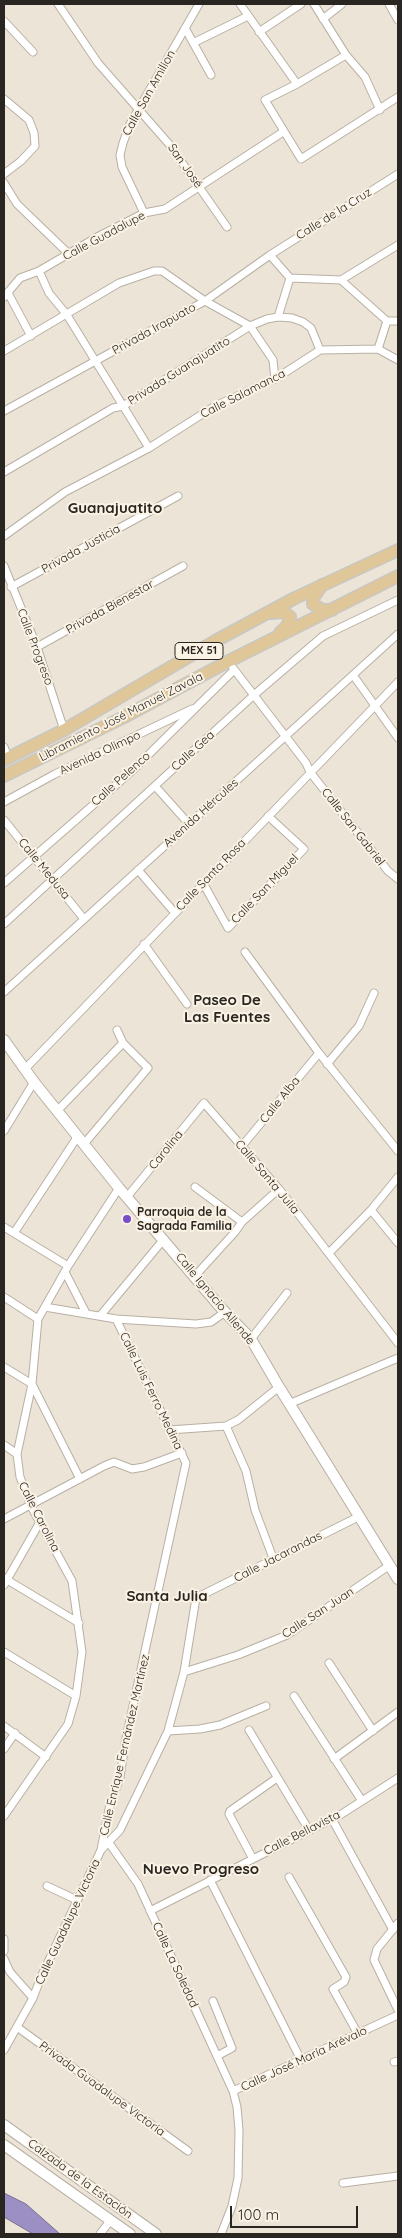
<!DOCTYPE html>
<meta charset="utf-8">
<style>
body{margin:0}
#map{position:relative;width:402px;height:2238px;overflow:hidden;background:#ece4d7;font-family:Quicksand,sans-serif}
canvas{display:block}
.frame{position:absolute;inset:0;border:5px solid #292621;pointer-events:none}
.scale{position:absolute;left:230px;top:2206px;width:128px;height:22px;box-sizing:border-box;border:2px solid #292621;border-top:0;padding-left:6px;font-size:15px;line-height:18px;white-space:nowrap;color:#292621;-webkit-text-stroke:4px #faf2e4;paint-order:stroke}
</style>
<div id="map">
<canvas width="402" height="2238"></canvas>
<div class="frame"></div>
<div class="scale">100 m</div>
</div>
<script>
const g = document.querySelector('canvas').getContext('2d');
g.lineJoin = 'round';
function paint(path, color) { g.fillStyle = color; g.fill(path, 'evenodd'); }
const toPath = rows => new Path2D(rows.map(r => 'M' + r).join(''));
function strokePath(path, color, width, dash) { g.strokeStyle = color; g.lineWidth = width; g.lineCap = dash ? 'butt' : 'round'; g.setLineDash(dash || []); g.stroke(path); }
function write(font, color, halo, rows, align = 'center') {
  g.font = font + ' Quicksand,sans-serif'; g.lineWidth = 4; g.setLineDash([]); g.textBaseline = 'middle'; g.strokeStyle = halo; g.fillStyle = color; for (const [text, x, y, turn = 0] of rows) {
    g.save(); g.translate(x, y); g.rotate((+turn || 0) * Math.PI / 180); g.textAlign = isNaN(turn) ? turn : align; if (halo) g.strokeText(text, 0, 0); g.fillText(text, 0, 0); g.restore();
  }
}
const water = toPath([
 [4,2193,26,2204,60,2234,33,2234,4,2217,4,2193]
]);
const street = toPath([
 [58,4,98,63,169,144,227,227],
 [240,4,297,84,346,55],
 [314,4,346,55,365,77,380,110],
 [389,4,398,20],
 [323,19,342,4],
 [4,21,33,52],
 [185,28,211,75],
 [259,32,301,4],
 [193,43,248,16],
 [297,84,265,100,301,159,398,97],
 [4,99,29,120,34,133,35,146,21,161,4,174],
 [4,183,17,204,70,255],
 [144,213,122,167,120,155,123,143,130,124,199,4],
 [270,255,290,278,341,280,387,321,398,321],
 [39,271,49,293,67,315,149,448],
 [341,280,398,245],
 [8,293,31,336],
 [4,297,20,278,39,271,99,236,144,213,165,209,283,132],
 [278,317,290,278],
 [378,349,387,321],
 [4,351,119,283,154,271,162,271,205,301,250,326,273,360,275,379],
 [4,411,205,301,270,255,398,174],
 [4,472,113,408,123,406,250,326,267,319,278,317,292,318,303,322,311,328,320,350],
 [4,536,65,492,149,448,215,406,275,379,320,350,378,349,398,360],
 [4,566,37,647,64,730],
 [11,587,178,496],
 [37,647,183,566],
 [233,668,306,763,310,772,388,871,398,879],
 [353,675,398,738],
 [4,747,8,758],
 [155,786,189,824],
 [4,802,55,774,192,709],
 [4,820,84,919],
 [138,870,175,913],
 [4,883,133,770,234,670],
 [203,883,228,928,304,849,268,816],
 [4,924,254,695,323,636,398,600],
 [144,944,187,1004],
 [245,952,319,1053,398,1151],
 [4,992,398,634],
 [327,1064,359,1026,374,993],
 [25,1069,398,682],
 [58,1110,123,1043],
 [4,1131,34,1082],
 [84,1144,148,1068,123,1043,117,1030],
 [242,1146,319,1053],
 [195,1187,242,1222],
 [127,1197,204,1103,279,1189,398,1343],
 [371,1210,398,1243],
 [4,1227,68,1266],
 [14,1233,78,1136],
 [329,1253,371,1210,398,1177],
 [65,1272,86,1313],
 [195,1276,235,1232,242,1222,279,1189],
 [4,1297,38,1319],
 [45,1307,116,1319,196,1324,211,1322,225,1312],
 [100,1316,164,1239],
 [251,1339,287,1293],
 [4,1367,32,1384,80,1479],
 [289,1404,398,1358],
 [226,1426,246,1471,255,1510,273,1558],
 [169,1430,226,1426,238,1420,279,1387],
 [4,1445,17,1454],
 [4,1519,104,1466,114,1462,132,1469,144,1467,182,1453],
 [4,1578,79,1623],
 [4,1585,40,1522],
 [4,1652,76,1696],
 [329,1663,373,1731],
 [184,1672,238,1655,287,1635,390,1565],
 [294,1696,362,1801],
 [4,1726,46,1757],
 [249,1730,309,1830],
 [168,1731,200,1729,220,1725,266,1706],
 [4,1749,15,1733],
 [334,1759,398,1712],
 [4,1816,68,1724,76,1696,82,1652,72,1581,31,1506,20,1477,17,1454,32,1384,38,1319,68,1266,119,1188],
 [332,1819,393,1930],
 [109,1843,138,1884,233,2091,237,2107,239,2130,238,2178,232,2206,221,2234],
 [101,1850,109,1809,120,1777,126,1738,186,1463,116,1319],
 [253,1859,229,1814,230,1811,277,1778],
 [289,1877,346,1977,344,1982,333,1989,358,2034],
 [210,1880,301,2060],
 [47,1886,77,1900],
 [150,1911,340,1815,398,1778],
 [398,1923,377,1949,374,1960,398,2010],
 [4,1951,4,1939],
 [4,1959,10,1972,33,1998],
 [213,2001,232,2048,217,2056],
 [17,2027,188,2151],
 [4,2050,33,1998,41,1977,101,1850,120,1830,168,1731,184,1672,196,1598,360,1516],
 [394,2062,398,2061],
 [233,2091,398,2015],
 [343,2183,398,2176],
 [100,2234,110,2221]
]);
const secondary = toPath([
 [4,1040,34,1082,119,1188,221,1308,251,1339,279,1387,398,1579],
 [4,2125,156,2234],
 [4,2145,130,2234]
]);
const primary = toPath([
 [322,585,313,598,313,604,322,610,332,610],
 [271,613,284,612,290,617,288,625,280,633],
 [4,760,64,730,217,640,295,598,398,550],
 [4,776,124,717,229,661,398,576]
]);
const markers = [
 [127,1219,5,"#774ec7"]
];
const shields = [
 [199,651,48]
];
const shieldNames = [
 ["MEX 51",199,651]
];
const streetNames = [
 ["Calle San Amilion",149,93,-61],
 ["San José",185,166,55],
 ["Calle de la Cruz",334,214,-32],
 ["Calle Guadalupe",104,236,-28],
 ["Privada Irapuato",154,329,-29],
 ["Privada Guanajuatito",179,371,-32],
 ["Calle Salamanca",243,394,-27],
 ["Privada Justicia",81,549,-29],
 ["Privada Bienestar",110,607,-29],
 ["Calle Progreso",35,647,69],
 ["Libramiento José Manuel Zavala",121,717,-27],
 ["Calle Gea",193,751,-42],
 ["Avenida Olimpo",100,753,-25],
 ["Calle Pelenco",121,779,-42],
 ["Avenida Hércules",201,813,-42],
 ["Calle San Gabriel",353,827,52],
 ["Calle Medusa",44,869,51],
 ["Calle Santa Rosa",211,875,-46],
 ["Calle San Miguel",265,889,-46],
 ["Calle Alba",280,1100,-51],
 ["Carolina",166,1150,-51],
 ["Calle Santa Julia",267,1177,50],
 ["Calle Ignacio Allende",215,1299,50],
 ["Calle Luis Ferro Medina",151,1391,64],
 ["Calle Carolina",39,1517,63],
 ["Calle Jacarandas",278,1557,-27],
 ["Calle San Juan",318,1613,-33],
 ["Calle Enrique Fernández Martínez",125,1745,-77],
 ["Calle Bellavista",302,1833,-27],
 ["Calle Guadalupe Victoria",68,1922,-65],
 ["Calle La Soledad",175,1965,65],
 ["Calle José María Arévalo",304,2059,-25],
 ["Privada Guadalupe Victoria",102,2089,36],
 ["Calzada de la Estación",80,2179,36]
];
const poiNames = [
 ["Parroquia de la",137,1212],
 ["Sagrada Familia",137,1226]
];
const quarterNames = [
 ["Guanajuatito",115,508],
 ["Paseo De",227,1000],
 ["Las Fuentes",227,1017],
 ["Santa Julia",167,1596],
 ["Nuevo Progreso",201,1869]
];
paint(water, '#9b8fc3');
strokePath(water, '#797092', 1);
strokePath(street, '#b8b0a3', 9);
strokePath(secondary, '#b8b0a3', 12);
strokePath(primary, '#c7c7c5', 14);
strokePath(street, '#fff', 7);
strokePath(secondary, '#fff', 10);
strokePath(primary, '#e0c799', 11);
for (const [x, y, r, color] of markers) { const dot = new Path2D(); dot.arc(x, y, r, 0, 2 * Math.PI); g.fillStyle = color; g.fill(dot); strokePath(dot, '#faf2e4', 2); }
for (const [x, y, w] of shields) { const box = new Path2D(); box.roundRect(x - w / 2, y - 8.5, w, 17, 4); g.fillStyle = '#faf2e4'; g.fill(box); strokePath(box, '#292621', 1); }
write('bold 11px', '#292621', null, shieldNames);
write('12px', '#292621', '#faf2e4', streetNames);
write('bold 12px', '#292621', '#faf2e4', poiNames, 'left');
write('bold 15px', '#292621', '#faf2e4', quarterNames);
</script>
